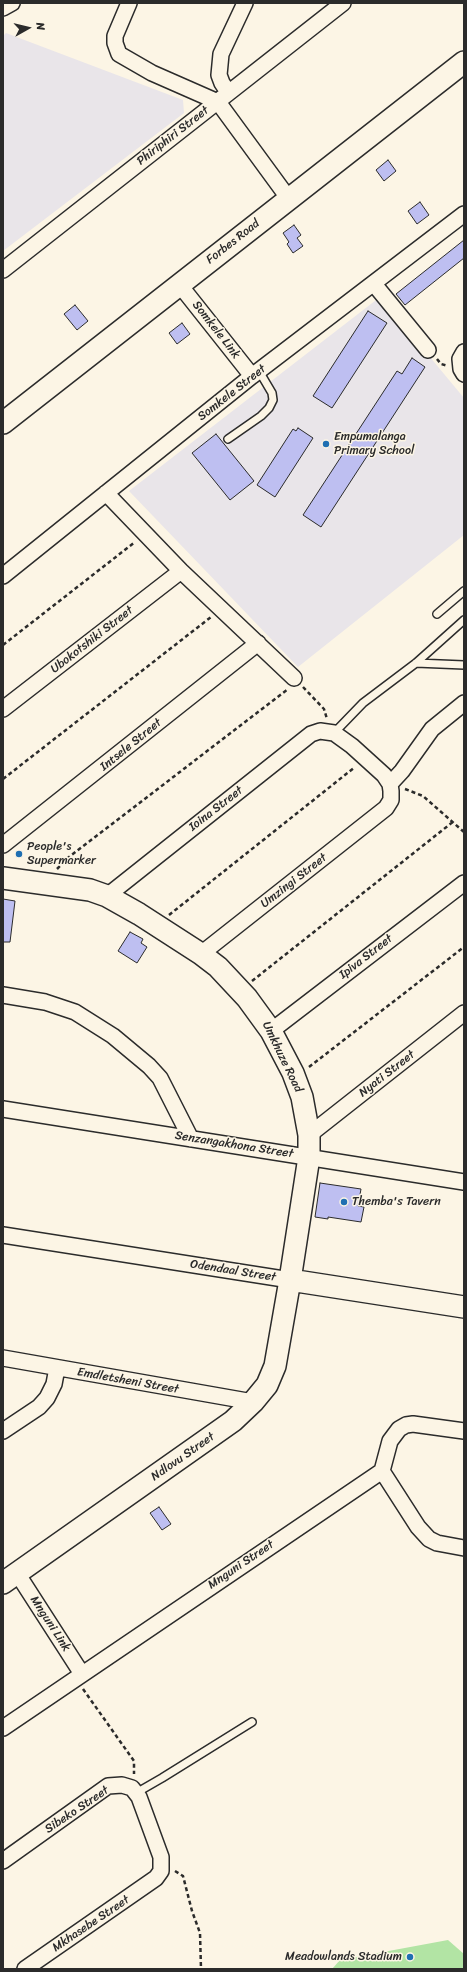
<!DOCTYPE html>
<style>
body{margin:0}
#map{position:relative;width:467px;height:1972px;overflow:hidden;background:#fcf5e5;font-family:Sriracha,sans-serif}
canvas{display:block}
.frame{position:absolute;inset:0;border:4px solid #2b2b2b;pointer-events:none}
.north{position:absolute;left:8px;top:8px;width:40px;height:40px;-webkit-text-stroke:3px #fcf5e5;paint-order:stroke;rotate:82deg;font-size:11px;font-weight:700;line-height:16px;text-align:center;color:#2b2b2b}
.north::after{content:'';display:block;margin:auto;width:14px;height:18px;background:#2b2b2b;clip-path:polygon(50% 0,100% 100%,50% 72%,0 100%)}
</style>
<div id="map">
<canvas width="467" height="1972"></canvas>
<div class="frame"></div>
<div class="north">N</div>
</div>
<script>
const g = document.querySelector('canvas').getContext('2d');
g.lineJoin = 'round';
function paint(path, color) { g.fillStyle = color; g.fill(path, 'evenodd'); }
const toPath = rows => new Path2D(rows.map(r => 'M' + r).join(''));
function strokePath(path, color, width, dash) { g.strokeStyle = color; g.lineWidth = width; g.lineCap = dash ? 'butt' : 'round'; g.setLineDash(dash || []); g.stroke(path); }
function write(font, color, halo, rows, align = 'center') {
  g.font = font + ' Sriracha,sans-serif'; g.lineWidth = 3; g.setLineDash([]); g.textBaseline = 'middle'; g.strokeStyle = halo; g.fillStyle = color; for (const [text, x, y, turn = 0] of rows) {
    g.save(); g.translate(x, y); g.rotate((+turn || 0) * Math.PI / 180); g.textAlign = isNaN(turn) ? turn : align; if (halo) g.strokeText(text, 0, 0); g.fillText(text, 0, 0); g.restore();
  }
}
const built = toPath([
 [6,33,183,100,184,113,3,251,3,36],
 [380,297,464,398,464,535,298,667,129,491]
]);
const green = toPath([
 [448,1940,464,1954,464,1969,332,1969,340,1960]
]);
const building = toPath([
 [388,160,396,171,384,181,376,170,388,160],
 [420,202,429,215,417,224,408,211,420,202],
 [294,225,301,235,297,238,303,246,293,253,287,244,289,242,283,233,294,225],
 [464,240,464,258,405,305,396,294,464,240],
 [75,305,88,321,77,330,64,314,75,305],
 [368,311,387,323,332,408,313,396,368,311],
 [182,323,190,334,177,344,169,333,182,323],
 [412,358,425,367,321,527,303,515,397,371,402,374,412,358],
 [298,428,313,438,275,497,257,485,293,429,296,431,298,428],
 [216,434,254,481,230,500,192,453,216,434],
 [3,899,15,901,10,942,3,942,3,899],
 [130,932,143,939,141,943,147,947,137,963,118,951,130,932],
 [320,1183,361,1189,358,1206,364,1207,361,1222,328,1217,328,1219,315,1217,320,1183],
 [159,1507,171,1524,162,1530,150,1513,159,1507]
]);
const path = toPath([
 [437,359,441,364,448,366],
 [3,645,135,542],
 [303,687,324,709,327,719],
 [3,779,211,617],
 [405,789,423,796,464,832],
 [57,869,69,857,288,689],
 [169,915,355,767],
 [252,981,454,821],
 [309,1067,464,947],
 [83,1689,134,1761,134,1774],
 [175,1871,183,1876,192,1911,200,1933,201,1969]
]);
const lane = toPath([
 [228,439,261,416,269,408,273,400,272,393,259,371],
 [437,614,464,591],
 [416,663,464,665],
 [334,733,363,703,416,663,464,620],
 [136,1793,162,1778,252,1722]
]);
const street = toPath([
 [129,3,115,36,115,43,119,54,152,73,218,102,289,199],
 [3,8,12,3],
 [228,92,222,83,219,75,221,54,245,3],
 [3,270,343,3],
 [179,284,252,376],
 [374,284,428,350],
 [464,352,460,359,461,369,464,374],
 [106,493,181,571,294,678],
 [3,576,252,376,464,214],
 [3,709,181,571],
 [390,784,402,771,432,729,464,703],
 [3,845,258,643],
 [107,896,311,734,320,731,334,733,352,746,384,775,390,784,391,791,391,800,386,808,201,954],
 [3,995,45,1002,75,1012,113,1036,149,1066,160,1078,191,1139],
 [271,1031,464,883],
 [3,1109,464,1182],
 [309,1135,464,1013],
 [3,1235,290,1280],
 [3,1358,253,1402],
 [3,1431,39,1407,47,1398,54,1384,57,1368],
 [382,1471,418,1527,429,1539,437,1543,464,1548],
 [382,1471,390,1441,399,1429,406,1425,413,1424,464,1431],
 [17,1573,82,1674],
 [3,1728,382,1471],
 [3,1861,108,1786,122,1785,132,1788,139,1797,161,1857,161,1871,156,1878,25,1969]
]);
const secondary = toPath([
 [3,423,464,62],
 [3,878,90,890,107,896,139,914,201,954,218,967,247,998,271,1031,293,1073,302,1097,309,1135,309,1157,290,1280,275,1366,267,1385,253,1402,233,1421,3,1583],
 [290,1280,464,1307]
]);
const markers = [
 [326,444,4,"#1f6fb2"],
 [19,854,4,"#1f6fb2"],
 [344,1202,4,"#1f6fb2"],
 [410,1957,4,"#1f6fb2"]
];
const streetNames = [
 ["Phiriphiri Street",173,136,-38],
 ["Forbes Road",233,242,-38],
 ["Somkele Link",216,330,52],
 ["Somkele Street",232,393,-38],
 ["Ubokotshiki Street",92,640,-38],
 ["Intsele Street",131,745,-39],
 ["Ioina Street",216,809,-38],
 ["Umzingi Street",294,881,-38],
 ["Ipiva Street",366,957,-38],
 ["Umkhuze Road",282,1057,64],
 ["Nyati Street",387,1074,-38],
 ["Senzangakhona Street",234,1145,9],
 ["Odendaal Street",233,1271,9],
 ["Emdletsheni Street",128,1381,10],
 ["Ndlovu Street",183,1457,-35],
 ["Mnguni Street",241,1565,-34],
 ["Mnguni Link",50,1624,57],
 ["Sibeko Street",77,1810,-34],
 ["Mkhasebe Street",91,1924,-34]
];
const poiNames = [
 ["Empumalanga",334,437],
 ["Primary School",334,451],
 ["People's",27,847],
 ["Supermarker",27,861],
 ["Themba's Tavern",352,1202],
 ["Meadowlands Stadium",402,1957,"right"]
];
paint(built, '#e9e5e9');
paint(green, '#b2e4a4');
paint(building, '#bebff1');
strokePath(building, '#2b2b2b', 1);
strokePath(lane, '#2b2b2b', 10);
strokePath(street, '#2b2b2b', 18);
strokePath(secondary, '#2b2b2b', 24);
strokePath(path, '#2b2b2b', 2.5, [4, 3]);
strokePath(lane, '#fcf5e5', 7);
strokePath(street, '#fcf5e5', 15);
strokePath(secondary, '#fcf5e5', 21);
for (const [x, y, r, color] of markers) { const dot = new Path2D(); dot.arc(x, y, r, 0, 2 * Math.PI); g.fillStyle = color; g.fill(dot); strokePath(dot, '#fcf5e5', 1.5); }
write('12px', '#2b2b2b', '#fcf5e5', streetNames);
write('12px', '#2b2b2b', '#fcf5e5', poiNames, 'left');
</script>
